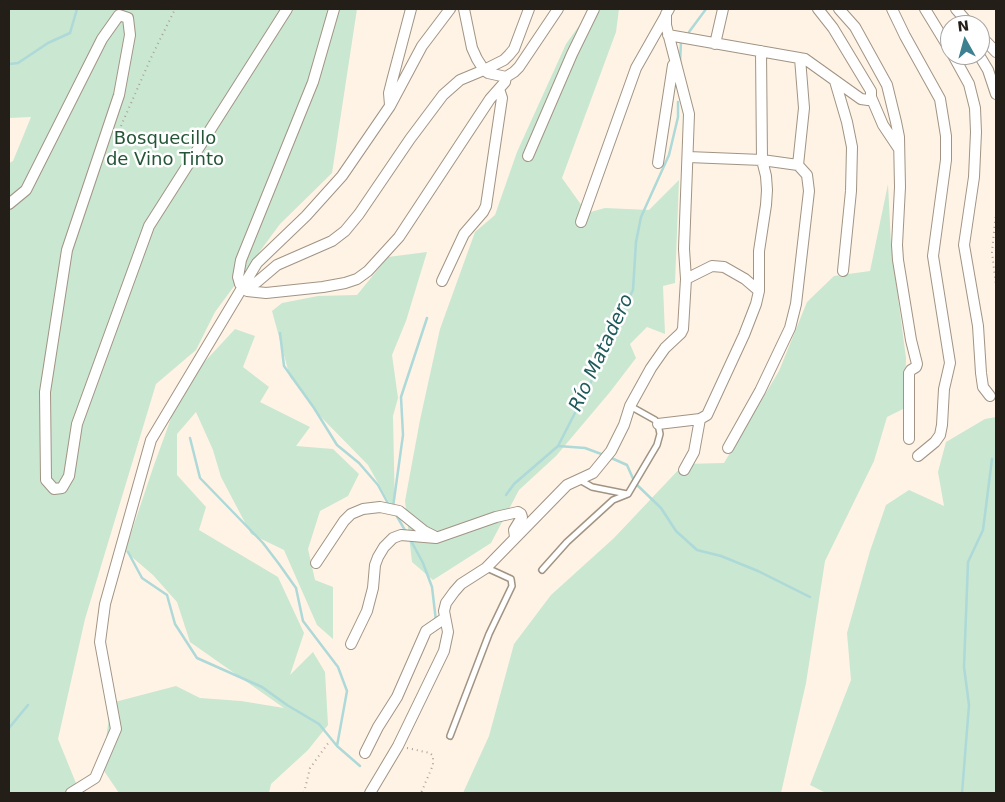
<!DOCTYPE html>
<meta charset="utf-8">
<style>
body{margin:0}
#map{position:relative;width:1005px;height:802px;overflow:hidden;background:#fff3e5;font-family:"DejaVu Sans",sans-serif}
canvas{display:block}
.frame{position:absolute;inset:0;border:10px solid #231e18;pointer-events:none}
.north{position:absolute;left:940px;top:15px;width:50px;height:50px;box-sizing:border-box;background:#fff;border:1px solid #a7a5a3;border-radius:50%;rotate:353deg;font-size:14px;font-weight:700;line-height:20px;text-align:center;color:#231e18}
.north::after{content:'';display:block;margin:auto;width:18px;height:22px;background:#3d8090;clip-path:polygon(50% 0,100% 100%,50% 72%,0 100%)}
</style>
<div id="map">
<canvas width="1005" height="802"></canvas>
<div class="frame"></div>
<div class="north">N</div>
</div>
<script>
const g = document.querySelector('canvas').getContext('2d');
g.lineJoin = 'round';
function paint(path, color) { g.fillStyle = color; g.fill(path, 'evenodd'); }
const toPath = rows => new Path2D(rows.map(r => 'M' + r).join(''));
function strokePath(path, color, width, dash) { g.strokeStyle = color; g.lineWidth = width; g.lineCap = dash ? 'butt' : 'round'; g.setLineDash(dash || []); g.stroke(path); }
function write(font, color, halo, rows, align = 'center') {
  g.font = font + ' "DejaVu Sans",sans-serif'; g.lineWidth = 5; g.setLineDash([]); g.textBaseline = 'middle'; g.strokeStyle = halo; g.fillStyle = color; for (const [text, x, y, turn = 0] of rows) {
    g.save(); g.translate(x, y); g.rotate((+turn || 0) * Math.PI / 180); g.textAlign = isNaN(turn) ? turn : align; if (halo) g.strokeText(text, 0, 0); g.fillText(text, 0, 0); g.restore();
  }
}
const green = toPath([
 [9,9,357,9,332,173,280,224,215,312,196,350,156,384,85,619,58,739,80,793,9,793,9,163,13,161,31,117,9,118],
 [591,9,619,9,616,32,562,178,587,213,605,208,649,210,679,180,675,283,663,286,665,334,647,327,630,344,636,358,610,392,556,456,519,490,491,543,433,580,412,562,405,501,420,420,440,329,475,232,495,215,517,152,566,44],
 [888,184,891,244,906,358,905,408,887,417,874,461,825,561,806,683,781,793,463,793,489,736,514,644,551,595,614,538,684,464,724,463,779,371,807,302,834,276,870,271],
 [427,252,406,321,392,355,398,398,393,416,395,513,368,465,321,417,290,377,272,311,282,303,318,296,357,295,388,257],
 [235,329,255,336,243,367,269,387,260,402,310,427,296,446,333,449,359,474,348,496,320,511,308,549,315,580,333,587,333,639,317,625,284,550,251,534,221,477,213,450,196,412,177,434,177,475,206,507,199,530,278,577,304,633,290,675,313,652,325,672,328,725,308,750,271,784,269,793,119,793,102,768,111,703,176,686,200,698,241,701,284,708,190,642,177,602,153,575,125,551,153,468,183,385],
 [996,417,996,793,826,793,810,785,851,680,847,633,870,551,886,505,909,490,944,506,938,472,946,442,985,419]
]);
const stream = toPath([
 [689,32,706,9],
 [680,63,681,42],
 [9,64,18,63,48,43,70,33,77,9],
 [280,333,284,366,314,408,337,445,359,463,378,485,390,507],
 [190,438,200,478,263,543,279,564,296,588,303,621,338,667,347,691,337,746],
 [558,446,585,448,604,455],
 [609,457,627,465,635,483,661,508,676,531,697,550,721,556,758,571,810,597],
 [506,495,514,484,558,446,596,372,613,329,633,290,636,242,641,217,669,155,678,117,678,102],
 [393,507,403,435,401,397,427,318],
 [395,513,406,532],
 [410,539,423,563,432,587,436,621],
 [128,552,142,578,167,595,175,624,197,658,262,687,287,705,319,724,337,746,360,766],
 [9,728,28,705],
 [962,793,969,705,964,667,968,562,983,530,992,459]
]);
const path = toPath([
 [118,130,121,126,150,60,175,9],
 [996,212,992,252,996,286],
 [407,748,430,753,433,756,433,765,421,793],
 [304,793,310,768,329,742]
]);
const lane = toPath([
 [578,479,592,487,627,494],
 [542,570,567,542,613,500,628,494,657,445,660,434,658,424,655,420,630,406],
 [450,736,489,634,512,586,511,579,487,568]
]);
const street = toPath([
 [334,9,313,82,241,260,238,277,240,284,245,288,257,282,277,265,332,241,345,231,359,214,410,139,443,95,460,80,484,70,504,60,509,55,514,49,529,9],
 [464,9,472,48,477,59,484,70,488,73,506,77,514,72,519,67,558,9],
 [839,9,855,27,887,85,896,122,899,137,900,187,897,245,898,260,911,340,917,364,916,367,911,370,909,373,909,439],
 [892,9,905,36,940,99,946,136,946,160,933,256,950,363,944,389,942,425,940,435,935,442,918,456],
 [925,9,950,50],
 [956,9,970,25],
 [668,35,805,59,861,99,868,100,871,97,871,91,833,28,818,9],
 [980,35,996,52],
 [715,44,723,9],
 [953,55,969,84,975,108,976,132,974,177,964,245,978,326,981,373,983,387,990,396],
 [979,55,988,70,996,94],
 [835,81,847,122,852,147,851,191,843,271],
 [871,97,883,125,899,149],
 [390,105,389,93,392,81,411,9],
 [528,156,572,54,594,9],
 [688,157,762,160,798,165],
 [658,163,673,65],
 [9,204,26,190,102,39,119,15,128,18,130,35,119,95,67,250,45,392,46,480,54,489,62,488,69,476,77,424,149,226,287,9],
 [581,222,636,68,666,15],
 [686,279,712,266,724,267,745,279,759,291],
 [442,281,464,234,483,212,486,206,502,98,499,89],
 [245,288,247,291,266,293,323,287,345,283,357,279,368,271,399,237,490,99,505,82,506,77],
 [658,424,700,419,707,415,744,335,756,304,759,291,759,251,766,205,767,190,766,176,762,160,761,51],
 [728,448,760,391,790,328,796,304,809,191,807,175,798,165,804,108,800,58],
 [684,470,694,452,700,419],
 [316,563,344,521,351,514,363,509,380,507,399,511,424,531,434,536],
 [351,644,367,611,373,588,375,565,378,557,384,547,393,538,401,535,436,538,496,517,518,512,521,514,522,517,514,530,515,537],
 [365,753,378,727,397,697,426,631,445,618],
 [71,793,95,778,116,729,100,642,105,604,151,440,257,263,306,216,342,176,390,106,422,46,450,9],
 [370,793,398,746,444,651,448,632,444,611,446,603,454,592,461,584,486,568,567,485,593,473,611,451,624,425,630,406,651,368,665,348,681,333,683,329,686,279,684,249,689,114,666,25,666,14,669,9]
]);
const parkNames = [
 ["Bosquecillo",165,139],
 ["de Vino Tinto",165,160]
];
const waterNames = [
 ["Río Matadero",602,353,-65]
];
paint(green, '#cae7d1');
strokePath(stream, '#add9d8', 2.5);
strokePath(lane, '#a19484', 8);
strokePath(street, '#a19484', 12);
strokePath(path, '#aaa196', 2, [1, 4]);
strokePath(lane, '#fff', 5);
strokePath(street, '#fff', 10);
write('18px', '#245536', '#fff', parkNames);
write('italic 19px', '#1f5a5b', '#fff', waterNames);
</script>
